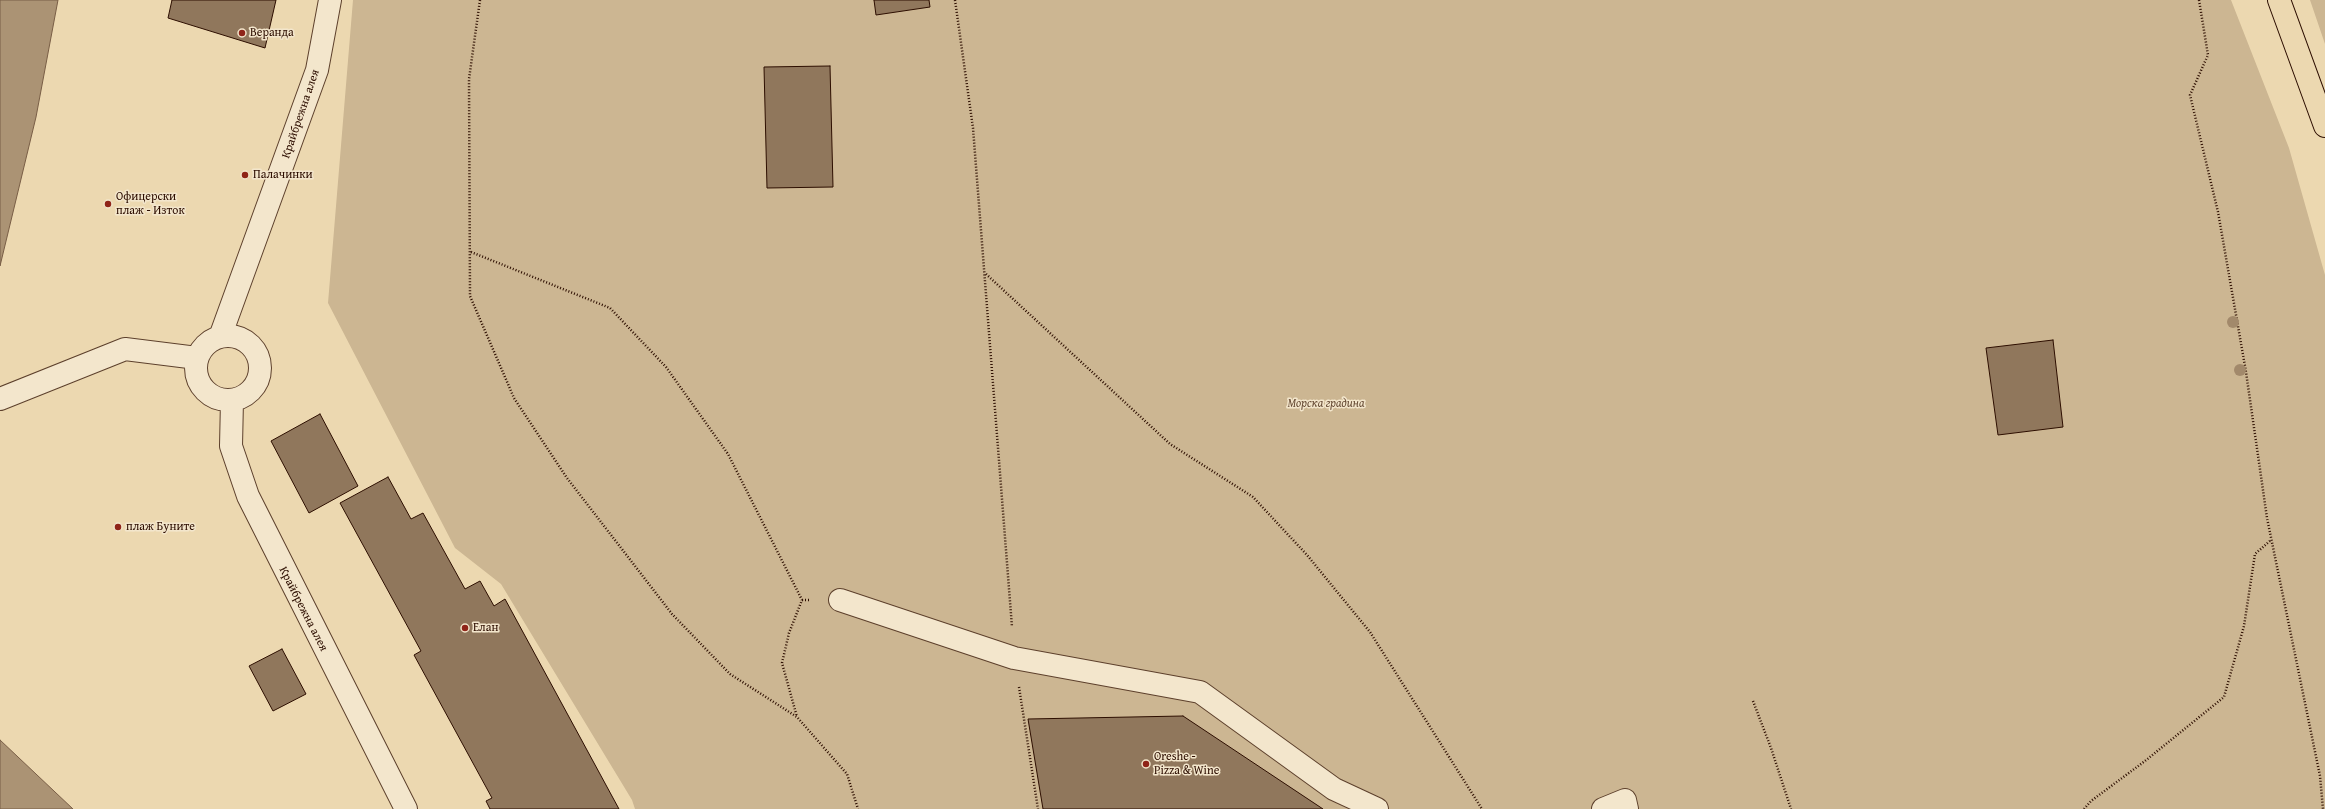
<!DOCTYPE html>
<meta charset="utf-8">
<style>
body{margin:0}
canvas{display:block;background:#ecd8b0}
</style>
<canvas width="2325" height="809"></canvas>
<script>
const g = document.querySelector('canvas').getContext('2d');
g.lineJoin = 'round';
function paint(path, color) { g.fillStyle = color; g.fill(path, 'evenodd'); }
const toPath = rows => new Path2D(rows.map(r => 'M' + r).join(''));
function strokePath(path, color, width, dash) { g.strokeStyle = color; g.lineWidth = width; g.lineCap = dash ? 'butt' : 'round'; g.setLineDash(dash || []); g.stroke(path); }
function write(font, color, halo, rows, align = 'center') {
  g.font = font + ' "Gentium Book Plus",serif'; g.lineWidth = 3; g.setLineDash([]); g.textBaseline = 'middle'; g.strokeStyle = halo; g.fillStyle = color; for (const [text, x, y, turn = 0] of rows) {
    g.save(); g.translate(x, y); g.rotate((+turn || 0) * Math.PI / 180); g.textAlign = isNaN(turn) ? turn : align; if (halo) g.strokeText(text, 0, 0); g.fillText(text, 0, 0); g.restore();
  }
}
const green = toPath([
 [353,0,2231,0,2289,148,2325,275,2325,809,635,809,632,800,501,584,455,548,328,303],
 [2310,0,2325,0,2325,44]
]);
const water = toPath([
 [0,0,58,0,36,117,0,266,0,0],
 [0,740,73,809,0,809,0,740]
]);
const building = toPath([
 [172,0,276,0,265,48,168,18,172,0],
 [874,0,929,0,930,7,876,15,874,0],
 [830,66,833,187,767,188,764,67,830,66],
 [2053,340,2063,427,1998,435,1986,348,2053,340],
 [320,414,358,486,309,513,271,441,320,414],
 [388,477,411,519,423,513,465,589,480,581,494,606,505,599,619,809,490,809,486,801,492,798,414,655,421,651,340,503,388,477],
 [282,649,306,694,273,711,249,666,282,649],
 [1183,716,1323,809,1043,809,1028,719,1183,716]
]);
const path = toPath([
 [480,0,469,79,470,296,514,398,567,478,672,614,730,674,797,717,847,774,858,809],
 [955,0,973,128,1012,627],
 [2199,0,2208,55,2190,95,2218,212,2246,372,2267,518,2320,776,2323,809],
 [471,252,610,308,666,367,728,454,802,600,789,633,782,663,797,717],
 [986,274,1170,444,1253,497,1307,555,1370,632,1482,809],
 [802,600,811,600],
 [1019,687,1038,809],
 [1753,701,1771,748,1791,809],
 [2084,809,2091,801,2145,761,2224,697,2244,626,2255,554,2271,540]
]);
const minor = toPath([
 '196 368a32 32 0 1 1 64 0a32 32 0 1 1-64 0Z',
 [220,337,317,70,330,0],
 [0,399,125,349,197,358],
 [232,400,231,446,248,496,406,809],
 [840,600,1014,658,1200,692,1334,789,1377,809],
 [1603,809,1625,800,1627,809]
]);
const major = toPath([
 [2279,0,2325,126]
]);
const trees = [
 [2233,322],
 [2240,370]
];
const markers = [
 [242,33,4,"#8f2418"],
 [245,175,4,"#8f2418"],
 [108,204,4,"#8f2418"],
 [118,527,4,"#8f2418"],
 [465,628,4,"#8f2418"],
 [1146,764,4,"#8f2418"]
];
const poiNames = [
 ["Веранда",250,33],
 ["Палачинки",253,175],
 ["Офицерски",116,197],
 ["плаж - Изток",116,211],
 ["плаж Буните",126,527],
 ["Елан",473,628],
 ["Oreshe -",1154,757],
 ["Pizza & Wine",1154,771]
];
const streetNames = [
 ["Крайбрежна алея",301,114,-71],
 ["Крайбрежна алея",303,609,63]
];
const parkNames = [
 ["Морска градина",1326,404]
];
paint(green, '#ccb692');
paint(water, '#ab9374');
strokePath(water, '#795e46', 1);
paint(building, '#90775c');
strokePath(building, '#2d0e00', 1);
strokePath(minor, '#5d402c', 24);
strokePath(major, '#2d0e00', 24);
strokePath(path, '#2d0e00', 2.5, [1, 2]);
strokePath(minor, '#f3e6cc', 22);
strokePath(major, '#ecd8b0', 22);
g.fillStyle = '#a2896b';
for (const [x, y] of trees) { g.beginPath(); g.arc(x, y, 6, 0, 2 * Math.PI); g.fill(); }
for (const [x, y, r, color] of markers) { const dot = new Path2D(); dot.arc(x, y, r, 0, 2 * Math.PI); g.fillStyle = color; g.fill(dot); strokePath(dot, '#f3e6cc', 1.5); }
write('12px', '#2d0e00', '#f3e6cc', poiNames, 'left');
write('12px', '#2d0e00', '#f3e6cc', streetNames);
write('italic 12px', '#654933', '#f3e6cc', parkNames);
</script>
